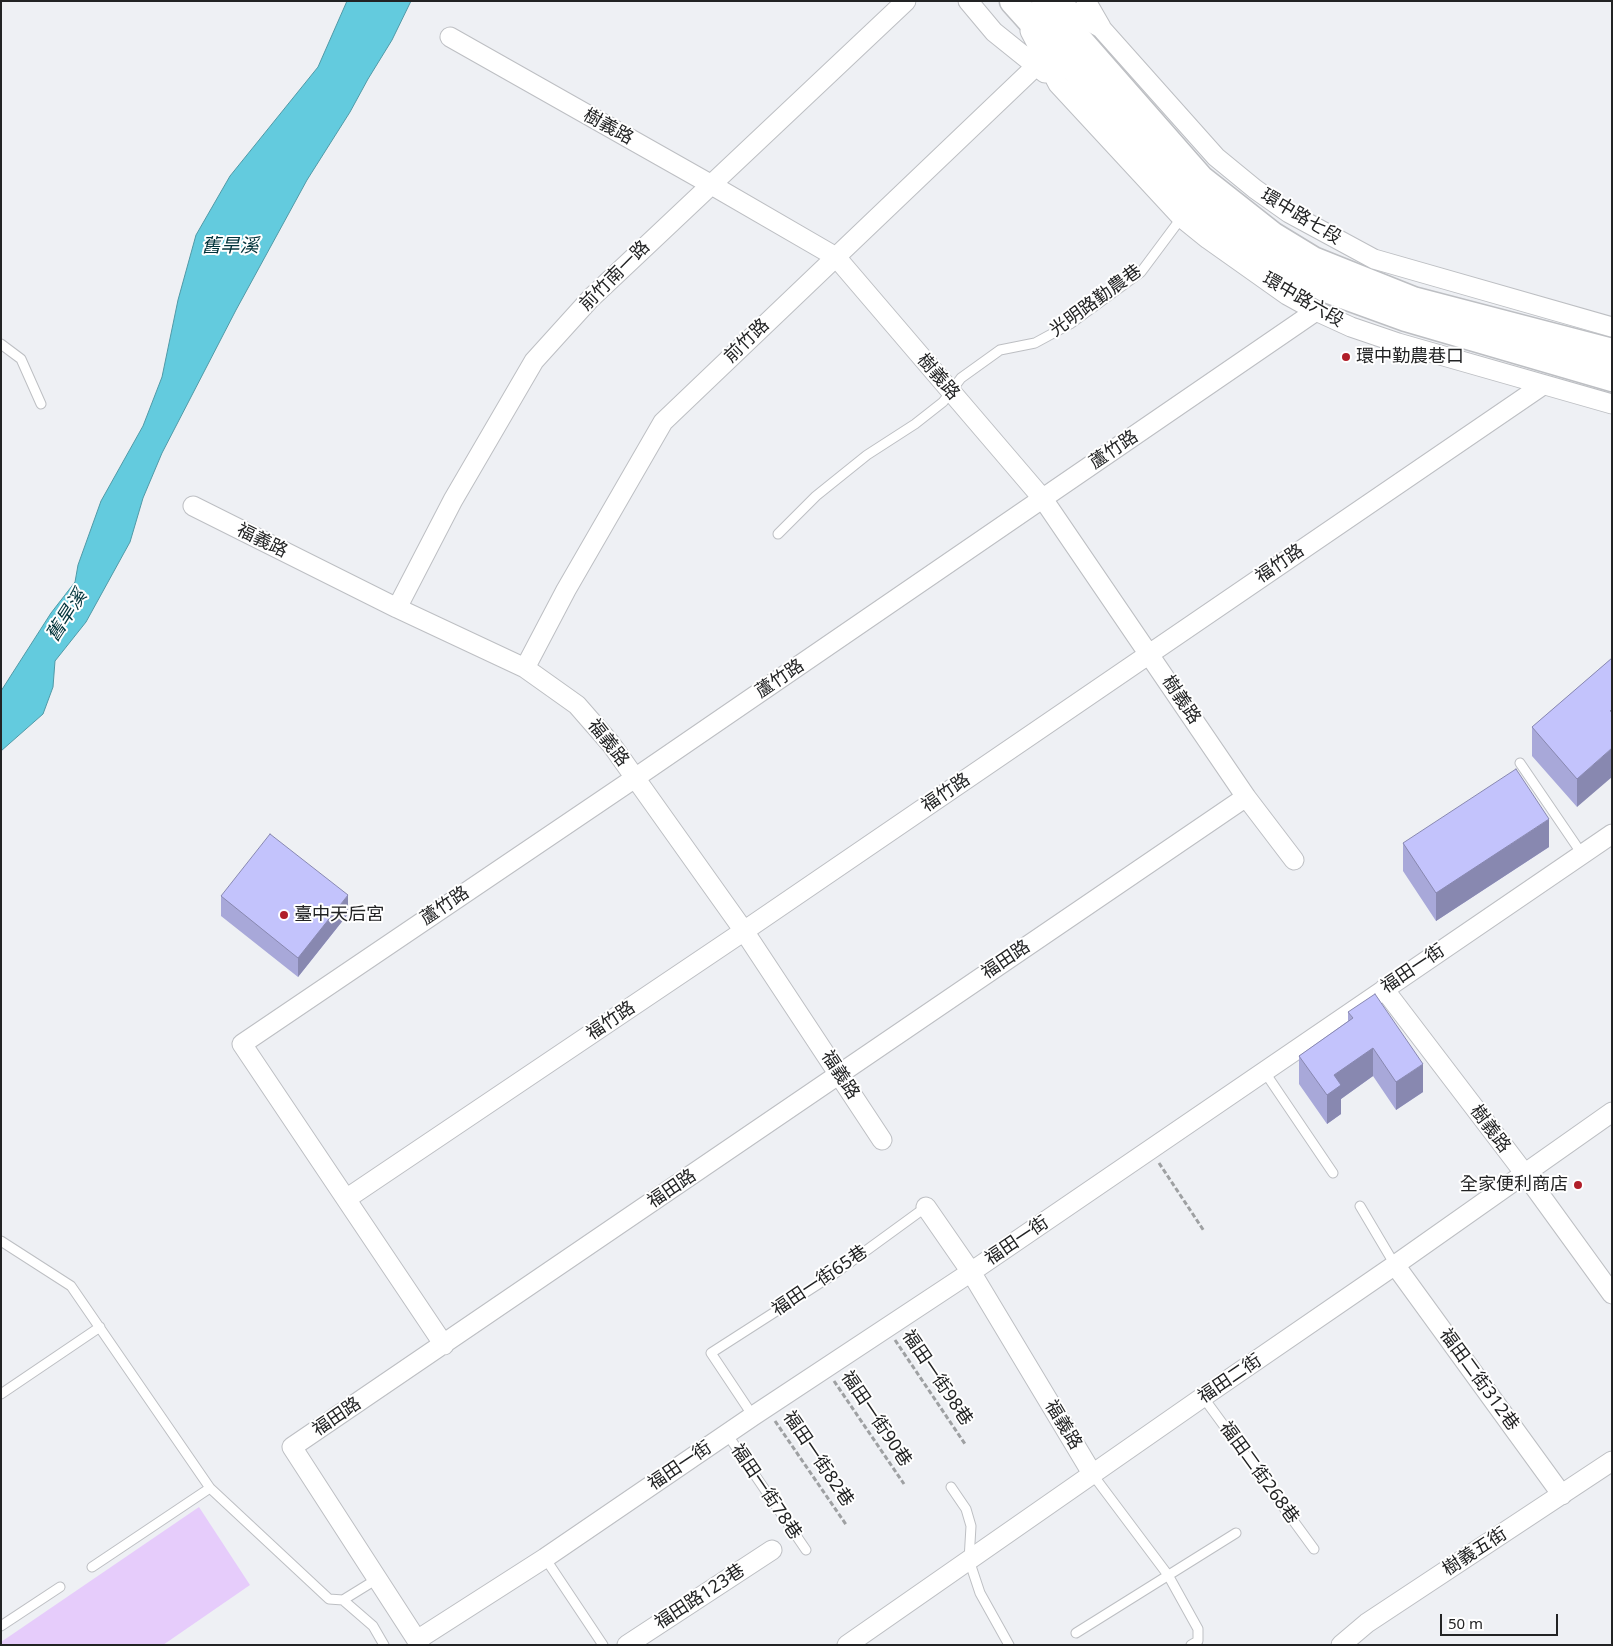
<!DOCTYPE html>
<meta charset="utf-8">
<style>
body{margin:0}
#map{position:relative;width:1613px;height:1646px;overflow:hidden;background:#eef0f4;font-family:"Noto Sans",sans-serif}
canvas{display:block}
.frame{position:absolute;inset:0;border:2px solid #222324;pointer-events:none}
.scale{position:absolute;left:1440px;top:1614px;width:118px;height:22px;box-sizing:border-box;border:2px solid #222324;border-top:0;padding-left:6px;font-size:15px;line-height:18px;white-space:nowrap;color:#222324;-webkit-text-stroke:4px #fff;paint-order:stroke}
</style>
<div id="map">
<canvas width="1613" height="1646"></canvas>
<div class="frame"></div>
<div class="scale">50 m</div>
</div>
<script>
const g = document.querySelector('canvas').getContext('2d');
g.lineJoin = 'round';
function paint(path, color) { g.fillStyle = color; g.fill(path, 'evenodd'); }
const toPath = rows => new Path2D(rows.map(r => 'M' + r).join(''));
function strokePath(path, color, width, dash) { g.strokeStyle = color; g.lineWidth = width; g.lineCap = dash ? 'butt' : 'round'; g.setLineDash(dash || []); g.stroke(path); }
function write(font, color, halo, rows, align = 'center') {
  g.font = font + ' "Noto Sans","Noto Sans TC",sans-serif'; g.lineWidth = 4; g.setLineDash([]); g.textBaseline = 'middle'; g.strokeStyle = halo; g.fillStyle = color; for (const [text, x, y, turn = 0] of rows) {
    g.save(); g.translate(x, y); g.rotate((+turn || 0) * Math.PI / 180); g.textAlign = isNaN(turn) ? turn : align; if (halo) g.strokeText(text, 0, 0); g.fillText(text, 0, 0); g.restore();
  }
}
const green = toPath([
 [199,1507,250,1585,163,1645,1,1645,1,1642]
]);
const water = toPath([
 [347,1,411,1,392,40,368,79,350,112,307,180,236,310,162,453,143,498,130,542,86,622,55,661,53,687,43,714,1,751,1,691,51,613,75,582,78,565,101,501,143,426,162,377,178,300,196,235,230,176,318,67,347,1]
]);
const path = toPath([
 [1159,1163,1204,1231],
 [895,1340,965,1444],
 [834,1381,904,1484],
 [775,1421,847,1526]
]);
const lane = toPath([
 [1,344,21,359,41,404],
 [778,534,816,496,867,455,915,424,943,402,961,378,1000,350,1035,343,1070,324,1141,272,1182,217],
 [1520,763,1582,854],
 [1264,1071,1333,1173],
 [1360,1206,1395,1265],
 [1,1241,71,1286,210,1488,329,1599,343,1600,377,1579],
 [1,1394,100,1327],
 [1203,1397,1314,1549],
 [753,1416,711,1353,834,1274,926,1207],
 [727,1434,806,1550],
 [1093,1475,1168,1575,1198,1629,1198,1641,1191,1645],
 [951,1487,966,1509,971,1526,969,1560,980,1593,1009,1645],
 [545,1558,603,1645],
 [92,1567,210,1488],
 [343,1600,373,1626,384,1645],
 [1,1626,60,1587],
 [1076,1633,1236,1533]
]);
const street = toPath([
 [968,1,994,32,1045,73],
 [1054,1,1101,28,1216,157,1255,189,1289,213,1374,259,1612,327],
 [1086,1,1101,27],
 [1030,31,1058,84,1182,218,1208,239,1287,295,1316,311,1351,327,1398,343,1612,404],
 [450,37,710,184,836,257,1043,499,1246,797,1294,860],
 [193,506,397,608,525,668,577,705,611,744,744,931,882,1140],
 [397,608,453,500,534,361,591,298,906,1],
 [525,668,566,590,663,422,1036,66],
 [1384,989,1525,1174,1612,1294],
 [346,1199,744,931,1543,385],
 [926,1207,971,1272,1093,1475],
 [1395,1265,1562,1495],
 [444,1345,242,1044,635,778,1316,311],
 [417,1640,545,1558,753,1416,971,1272,1612,834],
 [420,1645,292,1447,1246,797],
 [627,1645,772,1550],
 [847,1645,1203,1397,1395,1265,1612,1112],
 [1341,1645,1367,1623,1612,1461]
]);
const secondary = toPath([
 [1013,1,1190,198,1227,227,1267,255,1326,289,1406,318,1612,378],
 [1045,1,1201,179,1272,235,1313,260,1413,300,1612,352]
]);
const wall = toPath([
 [1612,658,1577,807,1532,756,1532,727],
 [1403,843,1549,847,1436,921,1403,871],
 [221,896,348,914,298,977,221,916],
 [1348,1012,1423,1092,1396,1110,1373,1076,1341,1099,1341,1114,1327,1124,1299,1084,1299,1056,1348,1021]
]);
const shadedWall = toPath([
 [1612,748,1612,777,1577,807,1577,779],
 [1549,819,1549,847,1436,921,1436,893],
 [348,895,348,914,298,977,298,958],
 [1373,1048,1373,1076,1341,1099,1341,1114,1327,1124,1327,1095,1334,1075],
 [1423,1064,1423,1092,1396,1110,1396,1082]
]);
const building = toPath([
 [1612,658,1612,709,1610,711,1612,712,1612,748,1577,779,1532,727,1612,658],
 [1516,769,1549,819,1436,893,1403,843,1516,769],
 [270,834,348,895,298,958,221,896,270,834],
 [1375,994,1423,1064,1396,1082,1373,1048,1334,1075,1341,1085,1327,1095,1299,1056,1353,1018,1348,1012,1375,994]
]);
const markers = [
 [1346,357,5,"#b01e29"],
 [284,915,5,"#b01e29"],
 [1578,1185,5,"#b01e29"]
];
const streetNames = [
 ["樹義路",608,127,29],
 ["環中路七段",1301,217,31],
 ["前竹南一路",615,276,-45],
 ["環中路六段",1303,300,30],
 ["光明路勤農巷",1096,301,-36],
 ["前竹路",747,341,-44],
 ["樹義路",938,377,49],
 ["蘆竹路",1114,450,-34],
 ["福義路",262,541,26],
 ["福竹路",1280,564,-34],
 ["蘆竹路",780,679,-34],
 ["樹義路",1181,700,56],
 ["福義路",608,743,52],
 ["福竹路",946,793,-34],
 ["蘆竹路",445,906,-34],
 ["福田路",1006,960,-34],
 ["福田一街",1413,969,-34],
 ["福竹路",611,1021,-34],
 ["福義路",840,1075,57],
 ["樹義路",1490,1129,53],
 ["福田路",672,1189,-34],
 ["福田一街",1017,1241,-34],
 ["福田一街65巷",820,1281,-34],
 ["福田一街98巷",937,1378,56],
 ["福田二街",1230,1379,-34],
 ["福田二街312巷",1479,1380,54],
 ["福田路",337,1417,-34],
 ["福田一街90巷",876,1419,56],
 ["福義路",1063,1425,59],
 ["福田一街82巷",818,1459,56],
 ["福田一街",680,1466,-34],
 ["福田二街268巷",1259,1473,54],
 ["福田一街78巷",766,1492,56],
 ["樹義五街",1475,1552,-33],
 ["福田路123巷",700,1597,-33]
];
const poiNames = [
 ["環中勤農巷口",1356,357],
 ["臺中天后宮",294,915],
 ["全家便利商店",1568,1185,"right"]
];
const waterNames = [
 ["舊旱溪",230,247],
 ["舊旱溪",67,616,-57]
];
paint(green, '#e6ccfb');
paint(water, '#63cbde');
strokePath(water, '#5099a6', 1);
strokePath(lane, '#bdbfc3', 11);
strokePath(street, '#bdbfc3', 21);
strokePath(secondary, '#bdbfc3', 29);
strokePath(path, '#9ea0a2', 3, [5, 2.5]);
strokePath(lane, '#fff', 9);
strokePath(street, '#fff', 19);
strokePath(secondary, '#fff', 26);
paint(wall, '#a8a8d9');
paint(shadedWall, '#8888b0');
paint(building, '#c3c3fc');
strokePath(building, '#8888b0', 1);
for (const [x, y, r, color] of markers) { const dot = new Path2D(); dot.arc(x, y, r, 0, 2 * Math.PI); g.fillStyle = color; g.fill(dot); strokePath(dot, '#fff', 2); }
write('18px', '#222324', '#fff', streetNames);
write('18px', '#222324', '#fff', poiNames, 'left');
write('italic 19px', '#003239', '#fff', waterNames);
</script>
